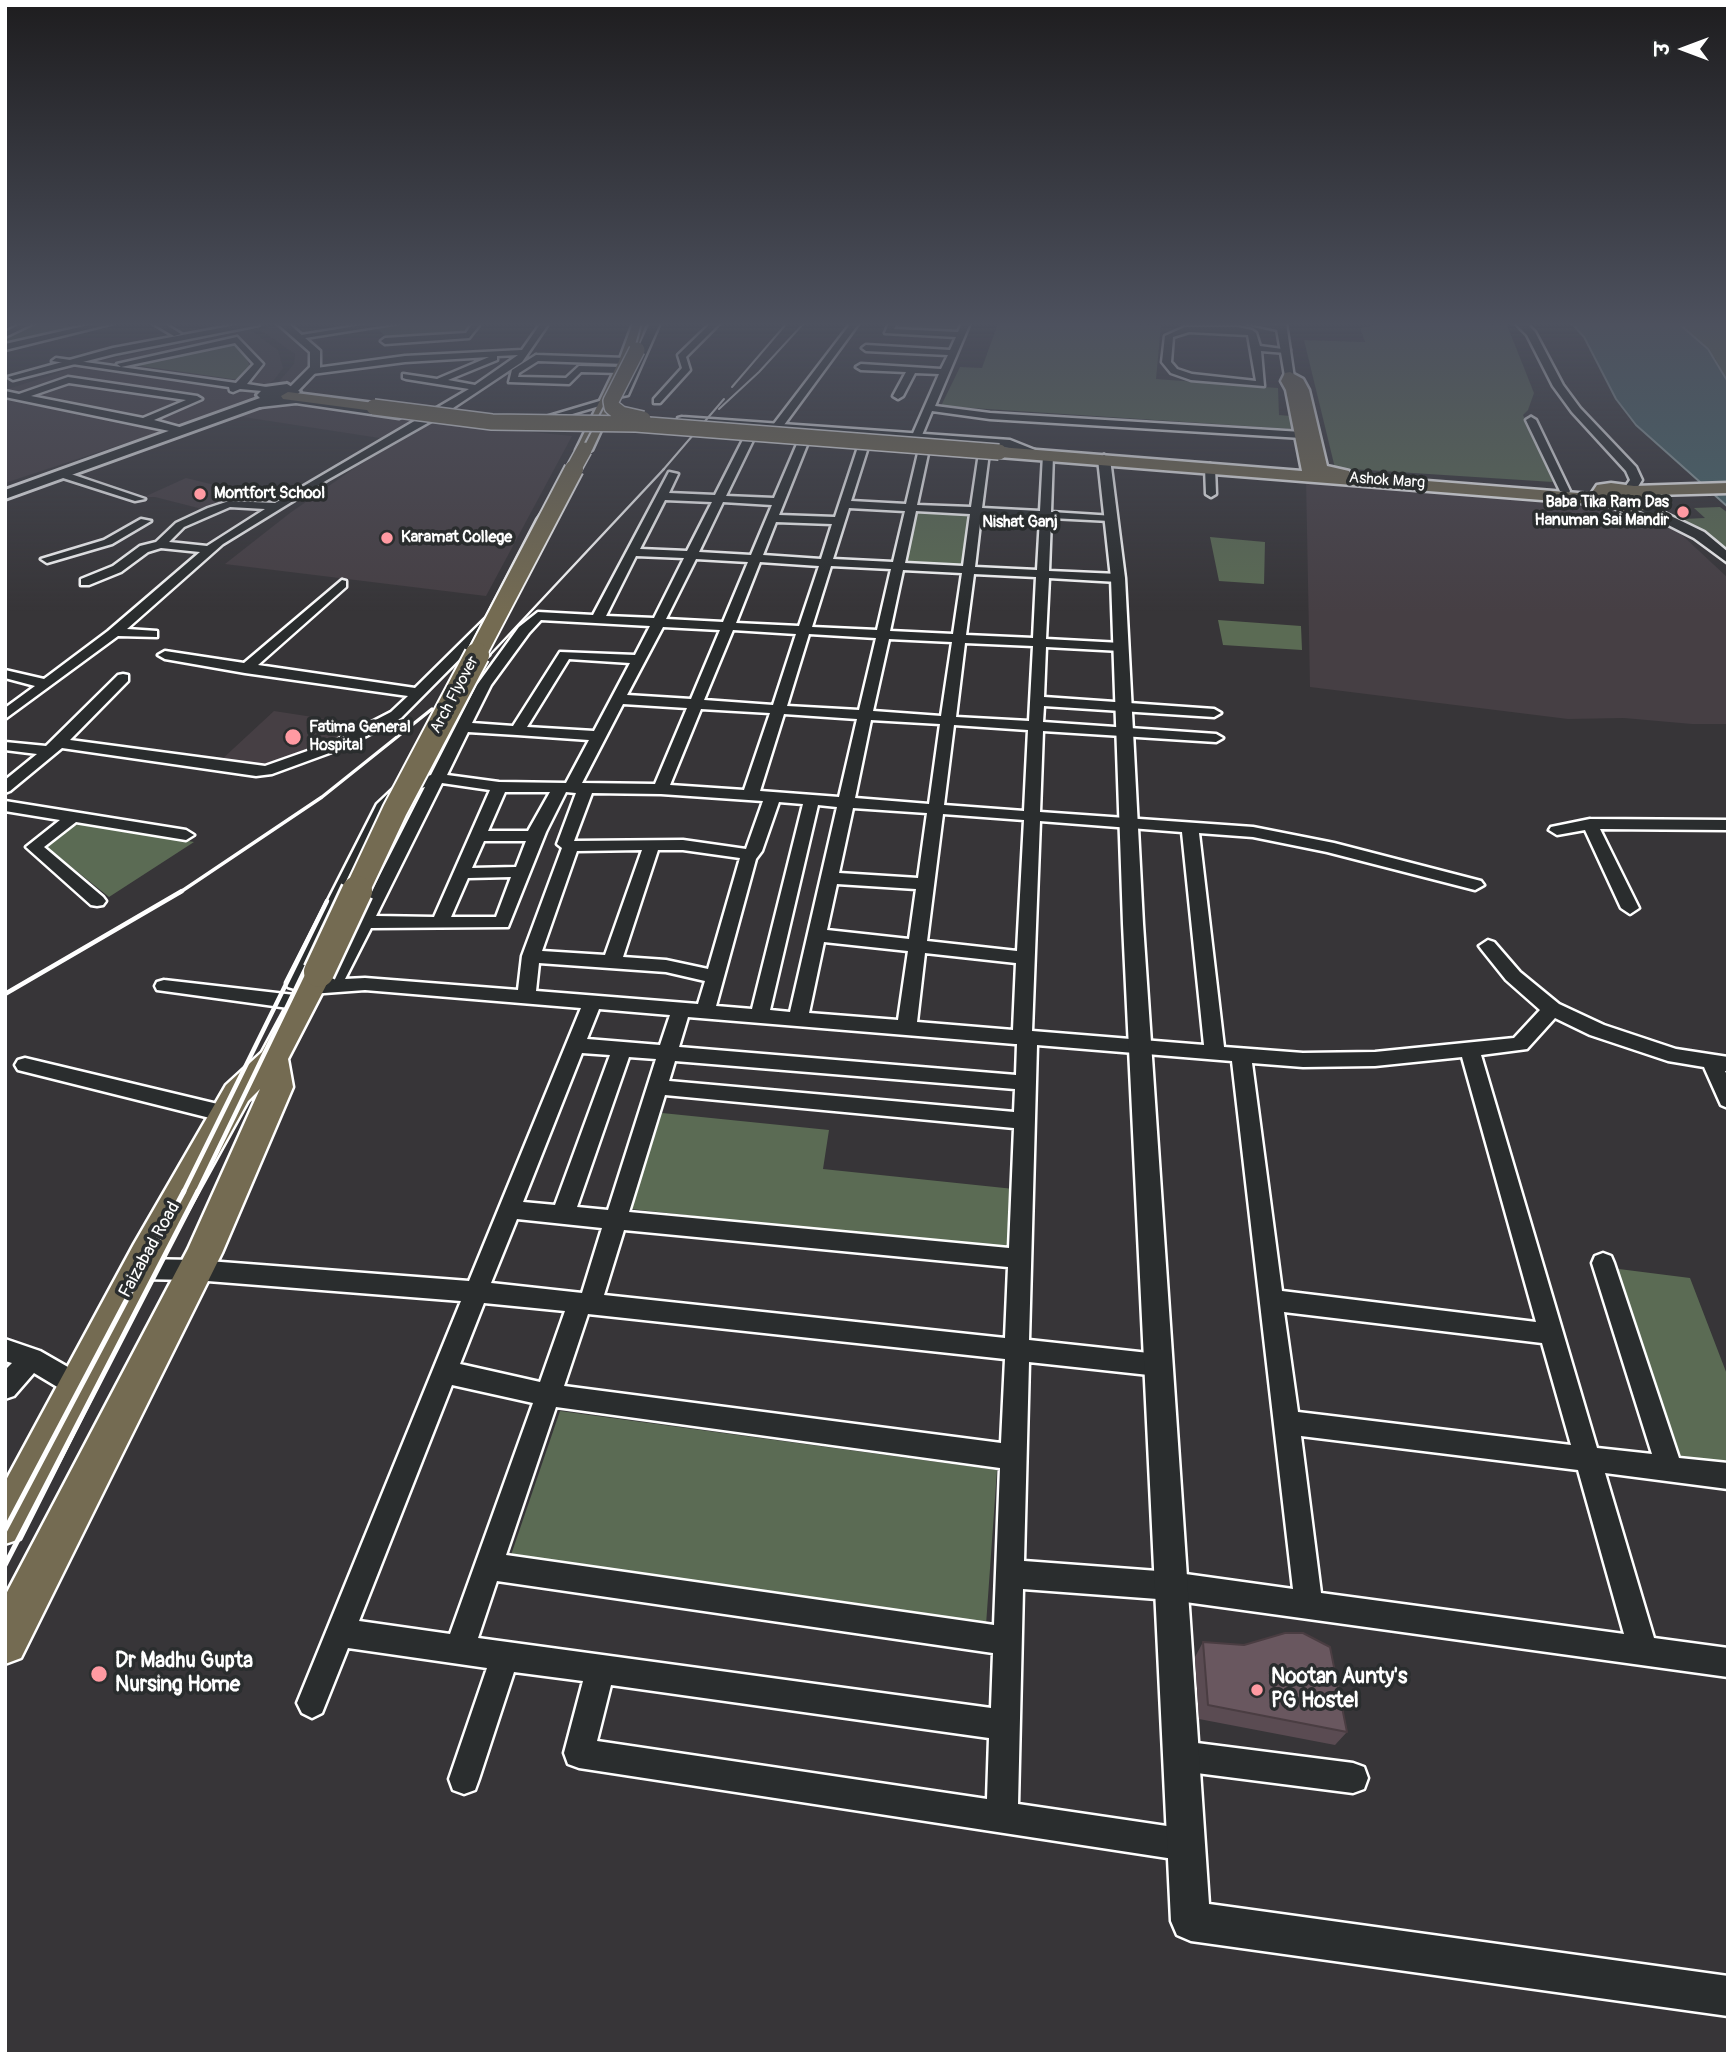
<!DOCTYPE html>
<meta charset="utf-8">
<style>
body{margin:0}
#map{position:relative;width:1733px;height:2059px;overflow:hidden;background:#373538;font-family:Pangolin,"Playpen Sans Deva",sans-serif}
canvas{display:block}
.frame{position:absolute;inset:0;border:7px solid #fff;pointer-events:none}
.north{position:absolute;left:1649px;top:14px;width:70px;height:70px;-webkit-text-stroke:5px #2a2d2e;paint-order:stroke;rotate:270deg;font-size:19px;font-weight:700;line-height:28px;text-align:center;color:#fff}
.north::after{content:'';display:block;margin:auto;width:24px;height:32px;background:#fff;clip-path:polygon(50% 0,100% 100%,50% 72%,0 100%)}
</style>
<div id="map">
<canvas width="1733" height="2059"></canvas>
<div class="frame"></div>
<div class="north">उ</div>
</div>
<script>
const g = document.querySelector('canvas').getContext('2d');
g.lineJoin = 'round';
function paint(path, color) { g.fillStyle = color; g.fill(path, 'evenodd'); }
const toPath = rows => new Path2D(rows.map(r => 'M' + r).join(''));
function strokePath(path, color, width, dash) { g.strokeStyle = color; g.lineWidth = width; g.lineCap = dash ? 'butt' : 'round'; g.setLineDash(dash || []); g.stroke(path); }
function write(font, color, halo, rows, align = 'center') {
  g.font = font + ' Pangolin,sans-serif'; g.lineWidth = 7; g.setLineDash([]); g.textBaseline = 'middle'; g.strokeStyle = halo; g.fillStyle = color; for (const [text, x, y, turn = 0] of rows) {
    g.save(); g.translate(x, y); g.rotate((+turn || 0) * Math.PI / 180); g.textAlign = isNaN(turn) ? turn : align; if (halo) g.strokeText(text, 0, 0); g.fillText(text, 0, 0); g.restore();
  }
}
const built = toPath([
 [229,323,248,323,254,328,250,330,278,350,283,368,274,380,255,394,263,398,67,472,56,468,174,428,5,390,70,369,58,367,87,359,96,362,237,332,99,358,88,351],
 [290,323,315,339,322,350,322,365,304,385,276,385,294,364,295,354,259,329],
 [5,400,165,430,5,483],
 [284,401,420,419,386,439,237,416],
 [433,422,572,436,486,596,225,564,290,513,356,467],
 [1306,477,1581,503,1639,511,1668,522,1728,578,1728,724,1692,724,1624,718,1568,719,1310,687],
 [186,478,251,494,218,513,155,497,144,497],
 [274,711,365,725,317,750,265,767,220,761]
]);
const green = toPath([
 [35,323,62,323,76,329,5,345,5,336],
 [409,323,471,323,465,334,389,339,375,327],
 [897,323,960,323,955,333,893,329],
 [998,323,1161,325,1156,379,1278,388,1279,415,1290,416,1293,429,941,406,960,367,982,368],
 [1389,323,1507,325,1534,393,1528,410,1523,415,1553,482,1335,468,1304,340,1365,342,1360,328],
 [1678,323,1728,323,1728,382,1715,358],
 [233,344,247,359,250,368,239,380,128,364],
 [1720,507,1728,513,1728,556,1683,519,1705,518,1694,508],
 [916,510,970,512,961,568,904,564],
 [1210,537,1265,542,1264,584,1219,581],
 [1218,620,1301,626,1302,650,1223,645],
 [76,820,194,842,109,897,44,845],
 [662,1113,829,1130,823,1169,1014,1189,1010,1251,631,1209],
 [1611,1268,1690,1278,1728,1377,1728,1466,1674,1459],
 [560,1411,997,1470,986,1625,511,1555]
]);
const water = toPath([
 [1571,323,1678,323,1708,349,1728,382,1728,507,1636,425,1616,399,1584,337,1571,323]
]);
const minor = toPath([
 [23,323,34,323,5,337,5,332,23,323],
 [98,323,114,323,5,350,5,344,98,323],
 [152,323,163,323,181,334,174,336,152,323],
 [375,323,399,323,299,339,295,336,375,323],
 [473,323,481,323,469,338,385,344,381,341,385,338,466,333,473,323],
 [541,323,549,323,522,362,447,412,327,480,223,544,127,629,157,631,157,637,118,636,5,719,5,708,35,686,5,678,5,670,44,679,108,631,200,552,161,548,148,552,121,572,89,585,81,585,81,579,113,566,140,546,156,542,176,523,208,508,229,501,275,503,469,389,406,379,403,378,403,374,437,379,489,357,405,362,312,374,307,371,309,369,405,356,522,350,541,323],
 [518,355,475,385,448,380,497,360,497,356,518,355],
 [230,507,265,509,207,546,169,542,184,527,230,507],
 [711,323,720,323,686,357,690,370,660,403,654,403,654,399,682,368,678,355,711,323],
 [851,323,859,323,781,429,773,429,773,425,851,323],
 [889,323,897,323,894,329,958,332,962,323,970,323,935,406,990,413,1302,432,1307,435,1302,438,990,419,932,411,920,440,912,440,911,438,939,374,915,373,903,396,898,399,893,396,906,372,861,370,856,367,861,364,941,369,948,355,866,351,862,348,866,345,950,350,956,337,885,333,889,323],
 [1246,323,1268,323,1286,328,1282,331,1246,323],
 [1185,327,1237,327,1252,330,1256,333,1260,346,1290,350,1286,353,1261,351,1264,386,1191,380,1171,373,1162,362,1165,336,1185,327],
 [1189,332,1248,335,1256,381,1192,374,1177,369,1171,362,1173,337,1189,332],
 [237,337,263,364,247,384,273,388,273,392,240,389,233,392,230,391,229,387,52,361,56,358,236,383,254,364,235,343,121,367,117,364,237,337],
 [536,355,626,358,630,361,626,364,538,361,519,373,518,377,566,378,579,366,621,367,626,370,621,373,581,372,569,384,509,382,512,370,536,355],
 [68,377,197,396,202,399,154,420,183,428,183,432,179,433,5,397,5,391,19,394,68,377],
 [69,383,186,400,143,418,31,396,69,383],
 [1531,417,1536,420,1570,491,1569,493,1560,491,1526,420,1531,417],
 [755,423,760,426,726,496,774,498,803,430,808,427,813,430,779,515,835,517,859,444,864,441,869,444,851,501,906,504,919,449,924,446,929,449,917,505,971,507,979,453,984,450,989,453,982,508,1040,511,1043,455,1048,452,1053,455,1051,512,1114,516,1116,518,1110,521,1051,518,1049,571,1118,574,1124,578,1118,582,1049,578,1046,639,1121,643,1128,647,1121,651,1046,647,1044,697,1214,709,1221,713,1214,717,1044,706,1043,722,1216,734,1223,738,1216,742,1043,731,1040,812,1253,827,1334,843,1481,881,1484,885,1475,890,1327,852,1253,837,1199,833,1224,1047,1303,1053,1375,1052,1514,1038,1540,1010,1506,980,1482,950,1479,946,1488,940,1494,942,1520,972,1559,1004,1604,1025,1676,1049,1728,1057,1728,1071,1725,1071,1728,1077,1728,1108,1721,1105,1704,1067,1668,1061,1590,1035,1555,1018,1527,1049,1481,1055,1597,1448,1652,1454,1592,1263,1595,1256,1603,1253,1611,1256,1614,1263,1679,1458,1728,1463,1728,1489,1605,1473,1654,1638,1728,1648,1728,1677,1171,1600,1023,1589,1018,1804,1187,1829,1198,1834,1203,1845,1198,1856,1187,1861,579,1768,568,1764,564,1753,583,1681,514,1672,479,1779,475,1790,464,1794,453,1790,449,1779,487,1668,348,1648,322,1713,312,1718,302,1713,297,1703,461,1301,195,1280,138,1279,130,1276,127,1269,130,1262,138,1259,195,1260,469,1281,581,1008,365,990,311,994,288,987,286,983,377,804,395,787,431,775,477,685,519,627,538,612,593,615,669,472,678,474,669,493,715,495,750,426,755,423],
 [665,500,712,502,687,551,640,549,665,500],
 [723,502,772,505,751,555,699,552,723,502],
 [849,508,905,511,893,562,833,559,849,508],
 [916,511,970,514,963,566,905,563,916,511],
 [981,515,1040,518,1037,570,975,567,981,515],
 [776,522,832,524,821,559,763,555,776,522],
 [636,556,684,558,654,618,606,616,636,556],
 [696,559,748,562,723,622,666,619,696,559],
 [760,562,819,566,799,626,736,623,760,562],
 [831,566,891,569,877,630,812,627,831,566],
 [903,570,962,573,953,634,890,631,903,570],
 [974,574,1036,577,1033,638,966,635,974,574],
 [541,620,650,626,635,655,560,652,513,726,472,723,491,685,529,633,541,620],
 [663,627,720,630,691,699,627,695,663,627],
 [733,630,796,634,773,705,704,700,733,630],
 [809,634,876,638,859,710,787,706,809,634],
 [889,639,952,642,941,716,873,711,889,639],
 [965,643,1033,646,1029,721,956,717,965,643],
 [569,659,630,663,594,731,527,727,569,659],
 [623,704,687,708,655,784,582,783,623,704],
 [701,709,770,713,744,790,670,785,701,709],
 [784,714,857,719,839,797,760,791,784,714],
 [871,720,940,724,929,804,855,798,871,720],
 [954,725,1028,730,1024,811,944,805,954,725],
 [468,732,517,735,589,740,566,783,499,782,447,775,468,732],
 [442,783,490,790,434,917,376,916,442,783],
 [425,787,326,981,306,980,392,806,405,793,425,787],
 [505,792,550,792,528,831,488,831,505,792],
 [566,792,576,793,557,844,562,848,522,956,518,990,365,978,345,979,371,928,508,927,546,832,566,792],
 [592,793,661,794,763,801,746,849,683,840,574,841,592,793],
 [779,802,803,804,752,1009,716,1006,756,859,762,851,779,802],
 [818,805,837,807,790,1012,770,1010,818,805],
 [853,808,927,813,918,878,839,873,853,808],
 [943,814,1024,820,1017,951,927,941,943,814],
 [1040,821,1182,832,1204,1045,1032,1031,1040,821],
 [484,841,526,841,516,867,472,868,484,841],
 [642,850,605,955,542,951,577,851,642,850],
 [658,850,683,850,740,858,708,969,666,960,623,957,658,850],
 [511,877,496,917,451,917,468,878,511,877],
 [837,884,916,889,909,939,827,930,837,884],
 [824,942,908,951,898,1020,809,1013,824,942],
 [925,953,1016,963,1013,1030,917,1022,925,953],
 [539,963,666,972,705,981,698,1004,536,991,539,963],
 [599,1009,670,1015,660,1045,587,1039,599,1009],
 [688,1017,1015,1044,1017,1044,1016,1075,679,1047,688,1017],
 [1037,1045,1232,1061,1293,1589,1171,1572,1024,1561,1029,1362,1158,1376,1167,1373,1170,1365,1167,1357,1158,1354,1029,1340,1037,1045],
 [582,1053,610,1055,555,1205,523,1202,582,1053],
 [629,1057,656,1059,608,1210,577,1207,629,1057],
 [1462,1057,1536,1322,1282,1291,1252,1063,1303,1067,1375,1066,1462,1057],
 [675,1061,1015,1089,1014,1112,669,1081,675,1061],
 [665,1095,1014,1128,1009,1248,629,1212,665,1095],
 [517,1219,602,1228,582,1293,491,1283,517,1219],
 [624,1230,1008,1267,1005,1338,604,1295,624,1230],
 [484,1303,565,1311,540,1382,460,1364,484,1303],
 [1284,1312,1542,1343,1571,1445,1298,1412,1284,1312],
 [588,1314,1005,1359,1001,1443,564,1386,588,1314],
 [452,1385,533,1403,450,1634,359,1621,452,1385],
 [556,1407,1000,1468,994,1625,506,1555,556,1407],
 [1301,1436,1578,1470,1624,1634,1321,1593,1301,1436],
 [497,1581,993,1653,991,1708,478,1638,497,1581],
 [611,1685,989,1738,987,1799,597,1741,611,1685],
 [1210,464,1215,467,1216,494,1211,497,1206,494,1205,467,1210,464],
 [60,473,68,473,145,499,135,501,60,477,60,473],
 [141,519,151,521,112,544,47,563,41,559,104,540,141,519],
 [342,580,346,581,346,587,258,665,415,688,494,610,504,610,505,613,401,718,343,748,272,774,256,776,62,748,10,791,5,793,5,780,37,754,5,750,5,742,46,746,118,675,123,674,128,675,128,681,70,740,265,766,333,742,391,712,408,696,245,673,165,659,158,655,165,651,244,663,342,580],
 [5,801,186,830,194,835,186,840,76,822,44,847,103,897,106,901,103,905,97,906,91,905,26,847,60,820,5,811,5,801],
 [1590,819,1728,820,1728,830,1600,829,1639,908,1630,914,1621,908,1585,830,1557,835,1549,830,1551,827,1590,819],
 [164,980,303,996,310,998,312,1003,310,1008,303,1010,157,990,155,986,157,982,164,980],
 [25,1058,226,1106,233,1109,236,1114,233,1119,226,1122,18,1070,15,1065,18,1060,25,1058],
 [5,1339,40,1351,87,1378,90,1386,87,1394,78,1397,69,1394,34,1373,14,1396,5,1399,5,1370,12,1363,5,1361,5,1339],
 [1181,1741,1353,1763,1364,1767,1368,1778,1364,1789,1353,1793,1181,1771,1170,1767,1166,1756,1170,1745,1181,1741]
]);
const tertiary = toPath([
 [247,323,259,325,114,354,13,380,8,377,113,348,247,323],
 [277,323,288,323,320,351,320,368,297,392,287,390,310,367,310,352,277,323],
 [650,323,660,323,628,395,618,397,616,395,650,323],
 [1276,323,1286,323,1294,378,1285,376,1276,323],
 [1515,323,1526,323,1535,332,1563,385,1580,408,1636,467,1642,480,1634,493,1624,493,1623,490,1630,480,1626,471,1572,412,1553,386,1527,335,1515,323],
 [296,397,399,412,405,415,399,418,296,403,260,407,254,404,260,401,296,397],
 [603,400,613,402,545,422,539,419,603,400],
 [682,417,1010,440,1035,450,1029,454,1009,448,678,422,678,418,682,417],
 [1104,455,1110,459,1125,578,1143,924,1209,1904,1728,1976,1728,2016,1191,1941,1177,1935,1171,1921,1123,924,1111,578,1098,459,1104,455],
 [1642,502,1704,532,1728,552,1728,563,1694,538,1637,509,1635,506,1642,502]
]);
const secondary = toPath([
 [287,384,300,392,291,400,276,401,5,499,5,490,260,398,257,395,265,387,287,384]
]);
const primary = toPath([
 [633,323,646,323,633,361,592,450,584,455,578,453,576,450,619,361,633,323],
 [1290,372,1303,379,1309,390,1327,466,1349,471,1351,475,1591,494,1597,485,1611,483,1634,486,1728,483,1728,493,1653,495,1658,501,1648,510,1622,511,1605,505,999,457,991,452,999,447,1302,471,1286,390,1281,381,1285,373,1290,372],
 [1609,493,1630,496,1639,500,1625,501,1609,493],
 [288,392,374,403,381,407,374,411,283,399,281,396,288,392],
 [319,962,329,965,333,972,288,1059,293,1087,222,1253,21,1658,5,1664,5,1596,188,1249,260,1089,248,1101,158,1264,20,1539,5,1544,5,1482,134,1244,226,1085,262,1052,309,965,319,962]
]);
const railFar4 = toPath([
 [732,387,787,323],
 [719,409,759,372,804,323],
 [571,470,636,345,642,323],
 [663,470,724,399]
]);
const railFar3 = toPath([
 [465,656,536,519,572,469],
 [489,656,664,469]
]);
const railFar2 = toPath([
 [450,692,490,655],
 [179,893,322,797,432,709],
 [342,893,466,655]
]);
const railFar1 = toPath([
 [5,994,182,891],
 [183,1193,327,901],
 [197,1193,343,891]
]);
const rail = toPath([
 [5,1530,184,1191],
 [5,1565,198,1191]
]);
const primaryBridgeFar3 = toPath([
 [637,350,611,401,612,407,621,414,643,419],
 [374,407,492,422,636,424,999,452],
 [573,470,584,450]
]);
const primaryBridgeFar2 = toPath([
 [476,656,574,469]
]);
const primaryBridgeFar1 = toPath([
 [356,893,395,810,477,655]
]);
const primaryBridge = toPath([
 [319,972,357,891]
]);
const wall = toPath([
 [1203,1642,1244,1645,1347,1732,1335,1745,1199,1719,1195,1657]
]);
const building = toPath([
 [1285,1633,1303,1633,1330,1647,1347,1732,1208,1705,1203,1642,1244,1645,1285,1633]
]);
const markers = [
 [200,494,7,"#ff9aa2"],
 [1683,512,7,"#ff9aa2"],
 [387,538,7,"#ff9aa2"],
 [293,737,9,"#ff9aa2"],
 [99,1674,9,"#ff9aa2"],
 [1257,1690,7,"#ff9aa2"]
];
const farStreetnames = [
 ["Ashok Marg",1387,481,4],
 ["Arch Flyover",455,695,-62]
];
const farPoinames = [
 ["Montfort School",214,494],
 ["Baba Tika Ram Das",1669,503,"right"],
 ["Hanuman Sai Mandir",1669,521,"right"],
 ["Karamat College",401,538],
 ["Fatima General",309,728],
 ["Hospital",309,746]
];
const farNeighbourhoodnames = [
 ["Nishat Ganj",1020,523]
];
const streetNames = [
 ["Faizabad Road",150,1250,-61]
];
const nearPoinames = [
 ["Dr Madhu Gupta",115,1662],
 ["Nursing Home",115,1686],
 ["Nootan Aunty's",1271,1678],
 ["PG Hostel",1271,1702]
];
paint(built, '#463f44');
paint(green, '#5b6b54');
paint(water, '#476569');
strokePath(water, '#91a3a5', 2);
strokePath(minor, '#fff', 5);
strokePath(tertiary, '#fff', 5);
strokePath(secondary, '#fff', 6);
strokePath(primary, '#fff', 5);
paint(minor, '#2a2d2e');
paint(tertiary, '#2a2d2e');
paint(secondary, '#2a2d2e');
paint(primary, '#746b52');
strokePath(railFar4, '#fff', 2);
strokePath(railFar3, '#fff', 2.5);
strokePath(railFar2, '#fff', 3.5);
strokePath(railFar1, '#fff', 4.5);
strokePath(rail, '#fff', 5);
strokePath(primaryBridgeFar3, '#fff', 18, []);
strokePath(primaryBridgeFar2, '#fff', 22, []);
strokePath(primaryBridgeFar1, '#fff', 28, []);
strokePath(primaryBridge, '#fff', 35, []);
strokePath(primaryBridgeFar3, '#746b52', 15);
strokePath(primaryBridgeFar2, '#746b52', 18);
strokePath(primaryBridgeFar1, '#746b52', 24);
strokePath(primaryBridge, '#746b52', 30);
paint(wall, '#5a4b52');
paint(building, '#69575f');
strokePath(building, '#4a3d42', 2);
const sky = g.createLinearGradient(0, 0, 0, 612);
sky.addColorStop(0, '#1e1d1f');
sky.addColorStop(0.53, '#4d515e');
sky.addColorStop(1, '#4d515e00');
g.fillStyle = sky;
g.fillRect(0, 0, 1733, 612);
for (const [x, y, r, color] of markers) { const dot = new Path2D(); dot.arc(x, y, r, 0, 2 * Math.PI); g.fillStyle = color; g.fill(dot); strokePath(dot, '#2a2d2e', 2.5); }
write('16px', '#fff', '#2a2d2e', farStreetnames);
write('bold 16px', '#fff', '#2a2d2e', farPoinames, 'left');
write('bold 16px', '#fff', '#2a2d2e', farNeighbourhoodnames);
write('18px', '#fff', '#2a2d2e', streetNames);
write('bold 21px', '#fff', '#2a2d2e', nearPoinames, 'left');
</script>
